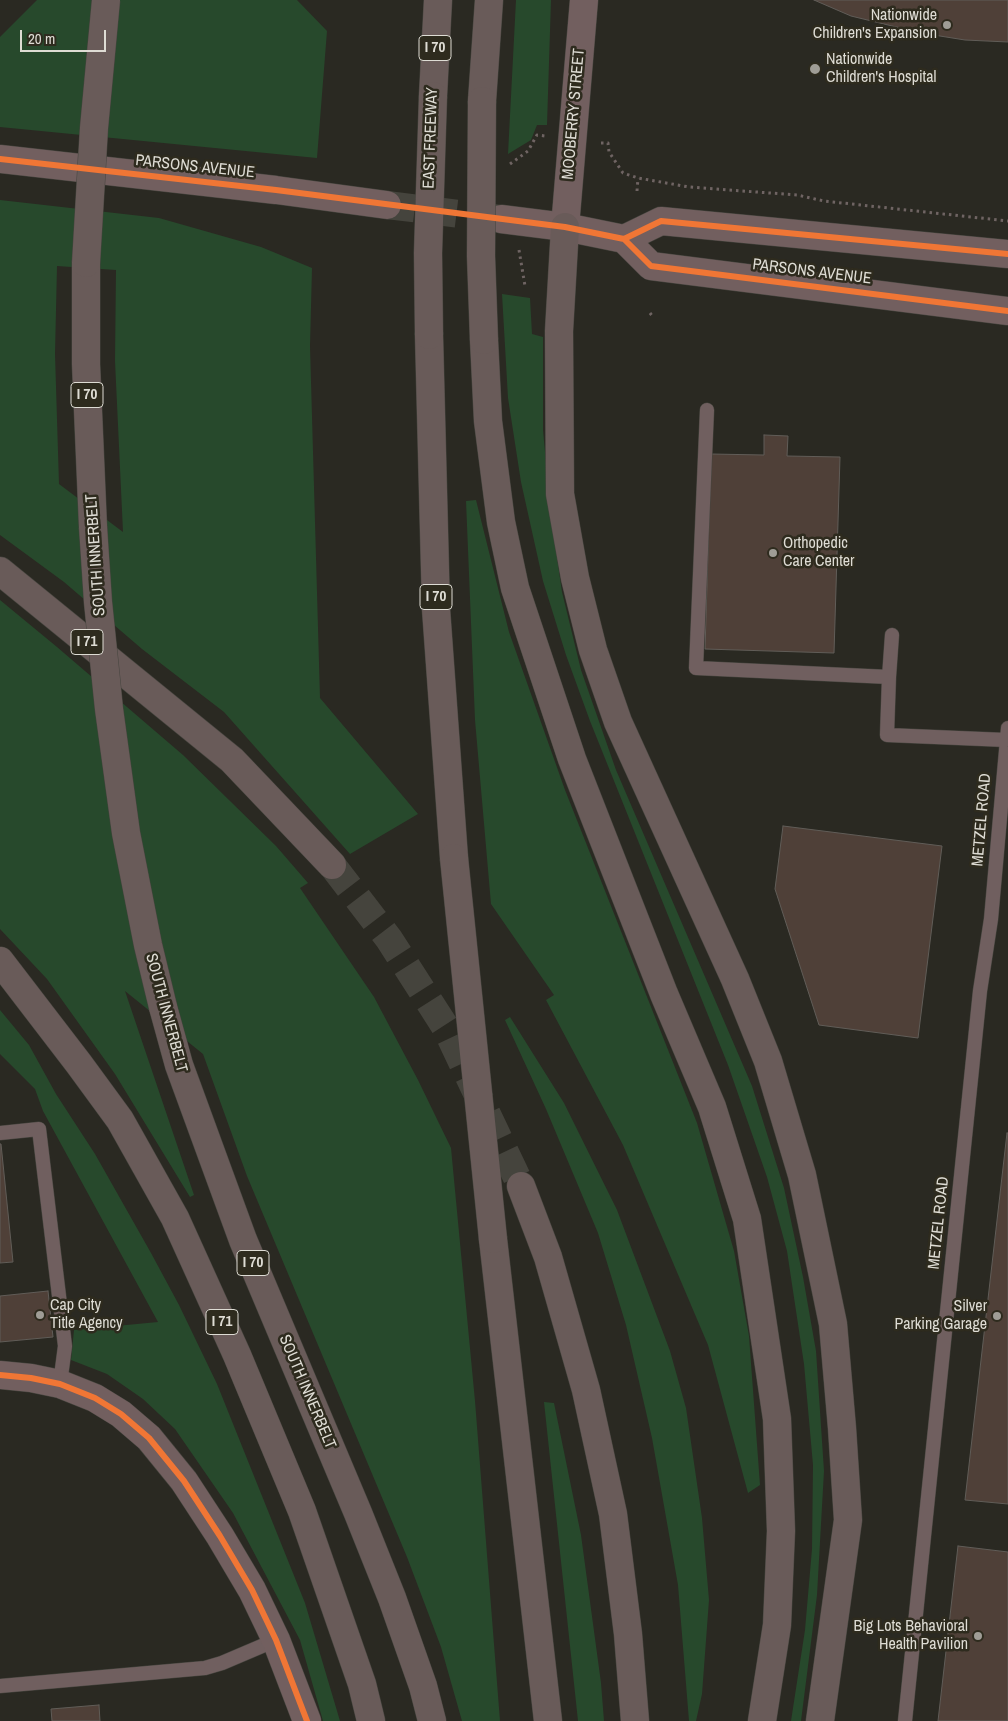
<!DOCTYPE html>
<style>
body{margin:0}
#map{position:relative;width:1008px;height:1721px;overflow:hidden;background:#2a2922;font-family:"Archivo Narrow",sans-serif}
canvas{display:block}
.scale{position:absolute;left:20px;top:30px;width:86px;height:22px;box-sizing:border-box;border:2px solid #dedcd4;border-top:0;padding-left:6px;font-size:15px;line-height:18px;white-space:nowrap;color:#dedcd4;-webkit-text-stroke:4px #2e2b1e;paint-order:stroke}
</style>
<div id="map">
<canvas width="1008" height="1721"></canvas>
<div class="scale">20 m</div>
</div>
<script>
const g = document.querySelector('canvas').getContext('2d');
g.lineJoin = 'round';
function paint(path, color) { g.fillStyle = color; g.fill(path, 'evenodd'); }
const toPath = rows => new Path2D(rows.map(r => 'M' + r).join(''));
function strokePath(path, color, width, dash) { g.strokeStyle = color; g.lineWidth = width; g.lineCap = dash ? 'butt' : 'round'; g.setLineDash(dash || []); g.stroke(path); }
function write(font, color, halo, rows, align = 'center') {
  g.font = font + ' "Archivo Narrow",sans-serif'; g.lineWidth = 5; g.setLineDash([]); g.textBaseline = 'middle'; g.strokeStyle = halo; g.fillStyle = color; for (const [text, x, y, turn = 0] of rows) {
    g.save(); g.translate(x, y); g.rotate((+turn || 0) * Math.PI / 180); g.textAlign = isNaN(turn) ? turn : align; if (halo) g.strokeText(text, 0, 0); g.fillText(text, 0, 0); g.restore();
  }
}
const green = toPath([
 [37,0,297,0,327,31,317,158,0,127,0,37],
 [516,0,551,0,547,125,537,125,531,140,508,154],
 [0,200,159,218,261,247,312,268,310,346,320,698,418,814,350,854,224,712,142,649,64,582,0,535],
 [57,266,116,270,115,361,123,532,59,484,55,354],
 [502,294,530,298,532,334,543,337,543,430,551,516,562,592,581,670,616,770,752,1086,784,1188,803,1277,816,1351,824,1471,817,1595,801,1721,791,1721,805,1630,812,1549,813,1465,804,1364,787,1251,767,1177,728,1065,590,721,566,655,543,581,521,482,508,398],
 [476,500,509,632,565,790,697,1123,734,1251,749,1336,760,1485,748,1493,708,1345,623,1145,546,1000,554,995,491,904,475,720,466,501],
 [0,600,57,647,183,755,276,846,308,883,300,888,374,997,418,1080,451,1148,475,1401,500,1721,462,1721,441,1647,407,1557,247,1176,203,1054,125,991,194,1195,190,1197,115,1074,47,979,0,929],
 [0,1010,29,1045,56,1094,95,1154,151,1253,179,1305,217,1384,305,1603,340,1721,323,1721,300,1640,233,1513,175,1429,143,1399,107,1374,71,1360,74,1330,158,1322,43,1111,35,1089,0,1054],
 [510,1017,564,1103,617,1210,670,1351,686,1408,702,1518,709,1600,702,1694,696,1721,689,1721,678,1585,652,1438,626,1325,598,1233,546,1109,505,1020],
 [544,1402,554,1403,581,1535,601,1683,604,1721,578,1721]
]);
const building = toPath([
 [814,0,1008,0,1008,42,965,40,921,33,851,16,814,0],
 [764,435,788,436,787,456,840,457,834,653,705,649,711,454,764,455,764,435],
 [783,826,942,846,918,1038,819,1025,775,889,783,826],
 [1007,1133,1008,1133,1008,1504,965,1500,1007,1133],
 [0,1144,1,1144,13,1262,0,1263,0,1144],
 [48,1291,53,1337,0,1342,0,1296,48,1291],
 [958,1546,1008,1552,1008,1721,938,1721,958,1546],
 [99,1705,100,1721,52,1721,51,1709,99,1705]
]);
const secondaryTunnel = toPath([
 [387,205,501,219]
]);
const highwayTunnel = toPath([
 [332,865,389,939,446,1028,521,1186]
]);
const path = toPath([
 [601,143,608,143,609,152,623,173,638,178,689,187,797,195,824,201,1008,221],
 [510,164,528,151,537,135,545,136],
 [637,191,638,178],
 [519,250,525,286],
 [650,313,653,317]
]);
const lane = toPath([
 [707,410,696,668,889,677,892,635],
 [889,677,887,735,1006,740],
 [0,1133,39,1129,65,1346,60,1384],
 [0,1686,205,1668,222,1663,276,1640],
 [905,1721,980,991,991,919,1008,728]
]);
const secondary = toPath([
 [0,159,276,190,387,205],
 [501,219,565,227,624,239,651,266,1008,311],
 [565,227,584,0],
 [624,239,661,221,1008,254],
 [0,1375,31,1378,60,1384,95,1398,121,1414,149,1438,184,1481,220,1536,252,1590,276,1640,307,1721]
]);
const highway = toPath([
 [433,96,438,0],
 [482,101,489,0],
 [565,227,559,331,560,494,575,578,593,650,618,722,735,979,768,1061,802,1175,833,1324,842,1428,848,1520,820,1721],
 [86,263,86,364,93,527],
 [429,335,436,609,454,858],
 [484,340,488,421,501,522,515,588,572,759,664,994,712,1107,747,1219,777,1419,781,1531,777,1625,762,1721],
 [0,571,232,760,332,865],
 [0,961,79,1064,120,1120,175,1218,237,1355,302,1511,362,1684,371,1721],
 [163,1007,179,1065,243,1240,358,1513,392,1598,423,1686,432,1721],
 [521,1186,548,1257,586,1390,613,1514,628,1634,635,1721],
 [493,1239,548,1721]
]);
const highwayBridge = toPath([
 [482,101,481,256,484,340],
 [86,263,94,128,106,0],
 [429,335,428,253,433,96],
 [93,527,98,602,109,709,126,833,148,945,163,1007],
 [454,858,493,1239]
]);
const cycleway = toPath([
 [0,159,276,190,565,227,624,239,651,266,1008,311],
 [624,239,661,221,1008,254],
 [0,1375,31,1378,60,1384,95,1398,121,1414,149,1438,184,1481,220,1536,252,1590,276,1640,307,1721]
]);
const markers = [
 [947,25,5,"#9f9d96"],
 [815,69,6,"#9f9d96"],
 [773,553,5,"#9f9d96"],
 [40,1315,5,"#9f9d96"],
 [997,1316,5,"#9f9d96"],
 [978,1636,5,"#9f9d96"]
];
const shields = [
 [435,48,32],
 [87,395,32],
 [436,597,32],
 [87,642,32],
 [253,1263,32],
 [222,1322,32]
];
const shieldNames = [
 ["I 70",435,48],
 ["I 70",87,395],
 ["I 70",436,597],
 ["I 71",87,642],
 ["I 70",253,1263],
 ["I 71",222,1322]
];
const poiNames = [
 ["Nationwide",937,16],
 ["Children's Expansion",937,34],
 ["Nationwide",826,60,"left"],
 ["Children's Hospital",826,78,"left"],
 ["Orthopedic",783,544,"left"],
 ["Care Center",783,562,"left"],
 ["Cap City",50,1306,"left"],
 ["Title Agency",50,1324,"left"],
 ["Silver",987,1307],
 ["Parking Garage",987,1325],
 ["Big Lots Behavioral",968,1627],
 ["Health Pavilion",968,1645]
];
const streetNames = [
 ["MOOBERRY STREET",574,114,-85],
 ["EAST FREEWAY",431,138,-88],
 ["PARSONS AVENUE",195,167,6],
 ["PARSONS AVENUE",812,272,7],
 ["SOUTH INNERBELT",96,555,-94],
 ["METZEL ROAD",982,820,-85],
 ["SOUTH INNERBELT",166,1013,75],
 ["METZEL ROAD",939,1223,-84],
 ["SOUTH INNERBELT",307,1392,67]
];
paint(green, '#27492c');
paint(building, '#4f4038');
strokePath(building, '#615d58', 1);
strokePath(secondaryTunnel, '#45443d', 28, [28, 14]);
strokePath(highwayTunnel, '#45443d', 28, [28, 14]);
strokePath(lane, '#46453f', 15);
strokePath(secondary, '#46453f', 29);
strokePath(highway, '#46453f', 29);
strokePath(path, '#6f6463', 3, [2.5, 4]);
strokePath(lane, '#705f5f', 14);
strokePath(secondary, '#725f5f', 28);
strokePath(highway, '#695b59', 28);
strokePath(highwayBridge, '#46453f', 29, []);
strokePath(highwayBridge, '#695b59', 28);
strokePath(cycleway, '#f07635', 6);
for (const [x, y, r, color] of markers) { const dot = new Path2D(); dot.arc(x, y, r, 0, 2 * Math.PI); g.fillStyle = color; g.fill(dot); strokePath(dot, '#2e2b1e', 2); }
for (const [x, y, w] of shields) { const box = new Path2D(); box.roundRect(x - w / 2, y - 12.5, w, 25, 4); g.fillStyle = '#2e2b1e'; g.fill(box); strokePath(box, '#dedcd4', 1); }
write('bold 15px', '#dedcd4', null, shieldNames);
write('16px', '#dedcd4', '#2e2b1e', poiNames, 'right');
write('16px', '#dedcd4', '#2e2b1e', streetNames);
</script>
